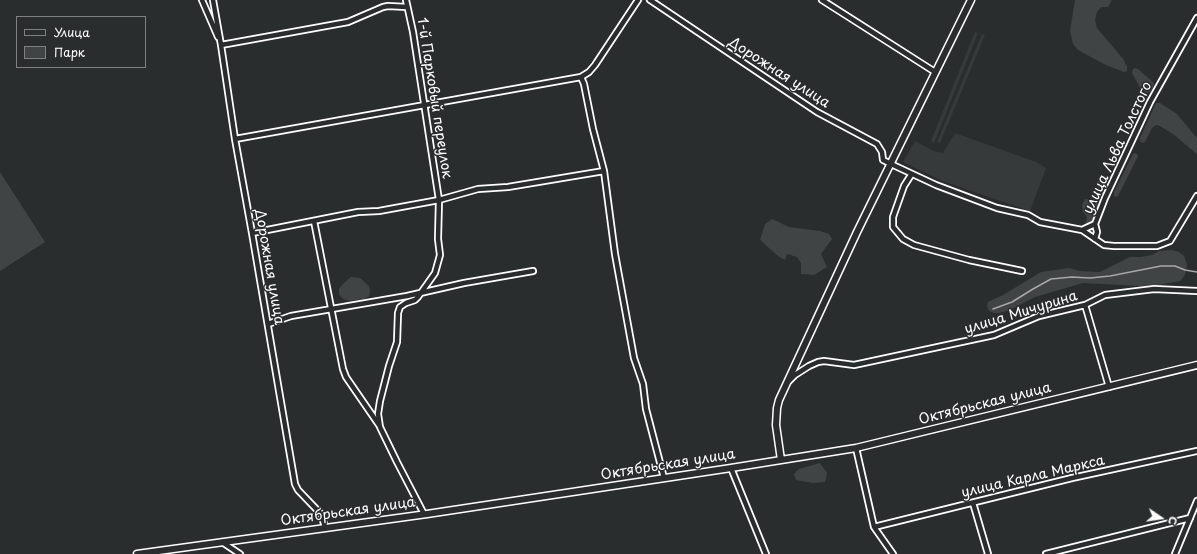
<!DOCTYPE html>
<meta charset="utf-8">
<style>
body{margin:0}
#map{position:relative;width:1197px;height:554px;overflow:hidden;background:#2a2d2e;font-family:"Playpen Sans",sans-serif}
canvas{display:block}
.legend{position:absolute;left:16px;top:16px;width:130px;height:52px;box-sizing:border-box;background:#2a2d2e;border:1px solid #7f8182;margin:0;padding:5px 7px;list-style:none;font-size:12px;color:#fff}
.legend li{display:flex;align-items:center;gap:8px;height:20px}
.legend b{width:20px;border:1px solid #7f8182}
.north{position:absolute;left:1141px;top:498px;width:40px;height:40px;-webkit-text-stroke:3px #2a2d2e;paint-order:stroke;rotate:103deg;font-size:11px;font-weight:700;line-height:16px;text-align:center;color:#fff}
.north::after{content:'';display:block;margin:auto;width:14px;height:18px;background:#fff;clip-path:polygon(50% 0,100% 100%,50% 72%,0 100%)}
</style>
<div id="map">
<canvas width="1197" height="554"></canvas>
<ul class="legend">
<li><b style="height:5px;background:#2a2d2e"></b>Улица</li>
<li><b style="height:11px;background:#414445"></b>Парк</li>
</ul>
<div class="north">С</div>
</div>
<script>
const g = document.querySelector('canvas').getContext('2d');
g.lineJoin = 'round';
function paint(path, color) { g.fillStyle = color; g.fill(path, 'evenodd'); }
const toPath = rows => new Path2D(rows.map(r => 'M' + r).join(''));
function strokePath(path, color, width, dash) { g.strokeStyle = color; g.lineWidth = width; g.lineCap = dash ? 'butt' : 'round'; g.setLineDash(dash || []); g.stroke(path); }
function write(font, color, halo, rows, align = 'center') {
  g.font = font + ' "Playpen Sans",sans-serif'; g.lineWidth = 3; g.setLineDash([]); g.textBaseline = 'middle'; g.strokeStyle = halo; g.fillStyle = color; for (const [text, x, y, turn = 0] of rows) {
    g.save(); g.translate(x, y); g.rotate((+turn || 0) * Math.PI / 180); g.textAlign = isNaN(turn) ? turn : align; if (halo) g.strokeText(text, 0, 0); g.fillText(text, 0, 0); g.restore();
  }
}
const built = toPath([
 [975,32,978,33,934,143,931,141],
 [982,34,985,35,940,143,937,142],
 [955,133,1036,162,1046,168,1030,211,945,182,903,162,915,141,934,151,943,153]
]);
const green = toPath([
 [1075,0,1112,0,1108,7,1101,7,1097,12,1095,20,1097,28,1124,60,1127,67,1127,71,1124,72,1106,65,1078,50,1073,44,1070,31],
 [1135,68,1138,69,1154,83,1153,88,1150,92,1146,93,1140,88,1132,73,1133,69],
 [1156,103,1160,103,1177,114,1197,138,1197,154,1173,134,1160,126,1156,125,1152,128,1145,142,1142,143,1140,141,1140,138],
 [1136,153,1138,156,1118,196,1116,197,1114,196,1114,192,1133,154],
 [0,172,45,242,0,271],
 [1100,176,1112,176,1102,197,1093,222,1085,226,1087,217,1083,212,1082,205,1085,199,1094,200,1099,189,1096,184],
 [772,219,789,227,820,231,829,234,832,239,821,254,827,267,814,275,801,274,801,263,797,257,787,254,785,260,778,256,760,240,765,224],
 [1172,250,1179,252,1184,256,1187,265,1185,275,1180,281,1158,285,1140,286,1083,283,1035,297,1010,310,999,313,994,313,989,311,987,306,988,302,1003,295,1041,272,1069,268,1080,271,1100,272,1130,257,1141,257,1152,255,1159,251],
 [351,277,360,278,369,286,370,291,369,296,364,299,350,301,343,299,339,294,339,289,342,285],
 [820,463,827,473,825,482,813,483,796,480,794,474,799,469]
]);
const stream = toPath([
 [993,309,1012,302,1033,289,1051,279,1072,277,1090,278,1110,276,1161,266,1175,266,1185,270,1197,272]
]);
const street = toPath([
 [202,0,218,37],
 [213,0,221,45,235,139,252,233,295,484,298,490,321,514,325,527],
 [406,0,413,32,439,200,438,239,440,255,435,273,418,297,415,300,406,303,400,307,398,313,397,342,389,366,380,401,378,414,380,427,397,462,424,514],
 [650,0,817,112,877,144,882,152,883,160,891,164,936,185,997,208,1028,215,1040,222,1082,230,1095,224,1105,198,1150,102,1197,18],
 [822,0,935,72],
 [221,44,221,45,348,22,383,7,388,6,407,7],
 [581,77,584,84,593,129,604,171,615,254,634,358,643,384,646,409,664,478],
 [235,139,581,77,589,72,595,65,638,0],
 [911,175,904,186,893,217,893,227,903,239,914,245,969,260,1022,271],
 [314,221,343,369,346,377,379,425],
 [1095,224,1097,232,1095,239],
 [1082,230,1104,245,1114,246,1157,246,1170,241,1197,196],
 [252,233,358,212,379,211,439,200,478,189,508,187,604,171],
 [1085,305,1109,387],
 [268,324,291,316,407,296,464,283,533,271],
 [789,381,795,375,809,366,818,362,824,361,854,365,994,335,1039,316,1085,305,1105,295,1154,289,1197,291],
 [856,448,874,527,893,554],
 [731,468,766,554],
 [973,503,988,554],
 [874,527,1072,478,1197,451],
 [222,542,240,554],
 [1046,554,1190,518],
 [1175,554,1197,501]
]);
const secondary = toPath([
 [781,460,776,425,777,408,779,400,857,232,971,0],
 [137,554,427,514,731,468,856,448,1197,365]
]);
const streetNames = [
 ["Дорожная улица",779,73,33],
 ["1-й Парковый переулок",434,98,81],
 ["улица Льва Толстого",1118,148,-65],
 ["Дорожная улица",269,267,80],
 ["улица Мичурина",1021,313,-17],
 ["Октябрьская улица",985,404,-14],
 ["Октябрьская улица",668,465,-9],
 ["улица Карла Маркса",1033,477,-13],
 ["Октябрьская улица",348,512,-8]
];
paint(built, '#373a3b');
paint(green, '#414445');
strokePath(stream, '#a6a7a7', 1.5);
strokePath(street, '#fff', 8);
strokePath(secondary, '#fff', 9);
strokePath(street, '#2a2d2e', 4.5);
strokePath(secondary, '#2a2d2e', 6);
write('14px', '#fff', '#2a2d2e', streetNames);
</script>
